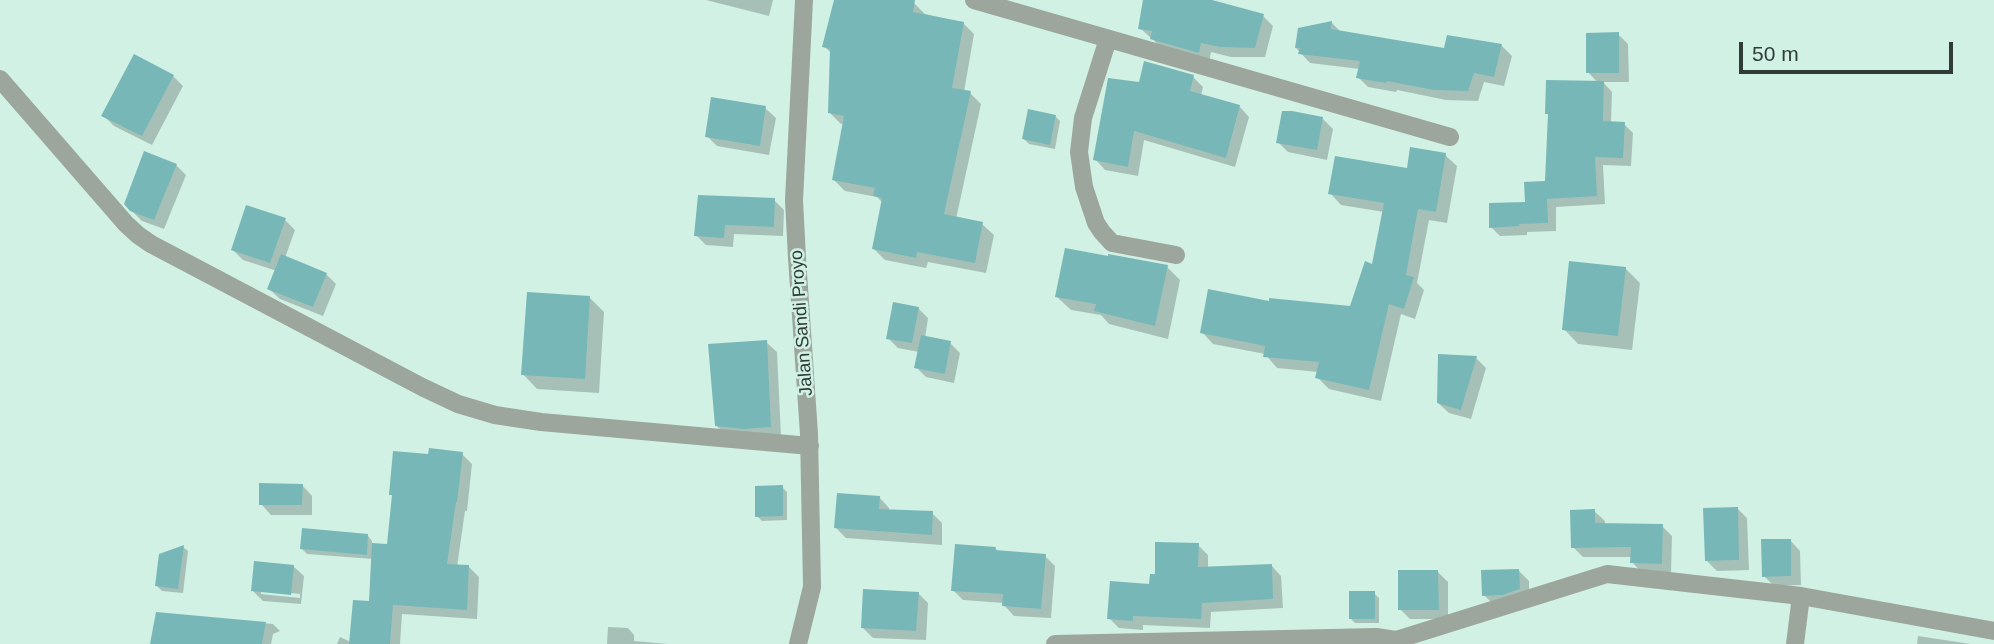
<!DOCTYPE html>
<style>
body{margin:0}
#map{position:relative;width:1994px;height:644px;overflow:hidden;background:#d1f1e5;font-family:Helvetica,sans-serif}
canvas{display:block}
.scale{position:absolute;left:1739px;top:42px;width:214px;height:32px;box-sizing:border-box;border:4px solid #2f3c37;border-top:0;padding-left:9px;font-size:21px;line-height:24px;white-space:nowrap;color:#2f3c37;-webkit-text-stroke:5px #d1f1e5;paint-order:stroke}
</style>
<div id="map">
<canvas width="1994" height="644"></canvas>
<div class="scale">50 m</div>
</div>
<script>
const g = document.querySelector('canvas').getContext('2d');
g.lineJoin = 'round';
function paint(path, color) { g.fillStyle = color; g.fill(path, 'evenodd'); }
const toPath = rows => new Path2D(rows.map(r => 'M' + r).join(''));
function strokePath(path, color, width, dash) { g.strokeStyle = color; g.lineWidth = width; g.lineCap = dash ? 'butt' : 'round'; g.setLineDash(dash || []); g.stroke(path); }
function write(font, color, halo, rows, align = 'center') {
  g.font = font + ' Helvetica,sans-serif'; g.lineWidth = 5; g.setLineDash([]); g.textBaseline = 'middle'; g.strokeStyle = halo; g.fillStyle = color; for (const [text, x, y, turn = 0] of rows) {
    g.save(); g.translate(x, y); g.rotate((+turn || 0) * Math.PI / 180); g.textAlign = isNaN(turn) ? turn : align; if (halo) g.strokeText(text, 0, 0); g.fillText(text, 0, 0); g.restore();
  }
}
const shadow = toPath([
 [706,0,773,0,769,16],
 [836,0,904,0,914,3,925,14,963,23,974,34,964,92,970,93,981,104,956,219,982,224,994,235,986,273,928,262,926,268,885,260,874,249,883,203,877,197,845,191,834,180,844,124,841,124,830,113,831,53,824,46],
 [1145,0,1208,0,1263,16,1273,26,1265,57,1231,57,1211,52,1209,62,1162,48,1140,28],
 [1332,23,1341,32,1446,50,1502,46,1512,56,1504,86,1484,82,1478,101,1446,100,1397,90,1396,92,1368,87,1358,77,1360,69,1310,63,1296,48],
 [1618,34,1628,44,1629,82,1603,82,1612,92,1611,123,1624,124,1633,133,1631,166,1603,165,1605,204,1556,207,1556,231,1527,232,1527,235,1500,236,1491,227,1527,203,1547,182,1550,116,1547,113,1598,83,1588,72],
 [173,76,183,86,152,145,114,126,104,116],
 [1193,77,1203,87,1201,96,1239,106,1249,117,1235,167,1144,140,1138,176,1105,170,1095,159,1140,84],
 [765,108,776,118,769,155,717,146,707,136],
 [1055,116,1060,121,1055,149,1029,144,1024,139],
 [1323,119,1333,129,1327,160,1288,152,1278,142],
 [1445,155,1457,166,1447,223,1429,220,1417,283,1424,290,1415,319,1401,314,1381,401,1329,389,1317,377,1318,372,1277,368,1265,354,1213,344,1202,332,1270,303,1352,308,1373,266,1384,212,1341,205,1330,193,1408,170],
 [176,165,186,175,164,229,142,221,131,210],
 [774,200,784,210,783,236,734,234,733,247,706,245,696,235],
 [285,220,295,230,285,258,326,274,336,284,323,316,280,299,269,289,277,271,243,260,233,250],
 [1167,267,1180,280,1168,339,1109,324,1101,315,1071,310,1057,297],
 [1625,268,1640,283,1632,350,1578,344,1564,329],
 [590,298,604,312,599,393,537,389,523,374],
 [918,308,928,318,925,338,950,343,960,353,954,383,926,377,916,367,919,352,898,348,888,338],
 [766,342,777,352,781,436,727,436,716,425],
 [1476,358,1486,368,1471,419,1449,413,1438,403],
 [462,454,472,464,467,511,465,511,457,567,469,567,479,577,477,619,402,614,400,644,337,644,340,637,351,642,371,603,373,559,307,554,302,549,368,536,372,541,372,545,389,546,394,497,391,494,430,456],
 [302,485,312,496,312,515,271,515,261,504],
 [782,487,787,492,787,520,762,521,757,516],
 [879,497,889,508,889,511,932,513,942,523,942,545,846,538,836,528],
 [1737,508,1747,518,1749,570,1717,571,1706,560],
 [1594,511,1605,521,1605,525,1662,526,1672,536,1671,573,1642,573,1632,562,1632,557,1583,557,1573,547],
 [1790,540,1800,551,1801,585,1774,586,1764,576],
 [1198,545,1208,555,1208,568,1271,565,1281,576,1283,608,1211,612,1210,628,1143,625,1143,630,1119,628,1109,618,1151,585,1156,576],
 [183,547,188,551,183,593,162,591,157,586],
 [995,548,999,552,1045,556,1055,566,1051,618,1014,616,1004,605,1004,603,963,600,953,590],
 [293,566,304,576,301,604,263,601,253,591],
 [261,590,300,594,300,598,261,594],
 [1519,571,1529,581,1529,599,1494,605,1484,595],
 [1438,572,1448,582,1448,619,1410,619,1400,609],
 [918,593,928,603,926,640,873,638,863,628],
 [1374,593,1379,598,1379,623,1355,623,1350,618],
 [157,614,273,624,280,631,273,634,271,644,152,644],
 [608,627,628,628,634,635,634,641,668,644,607,644],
 [1918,636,1971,644,1917,644]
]);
const building = toPath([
 [834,0,915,0,913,12,964,22,952,88,971,91,944,214,983,222,975,263,917,252,916,258,872,249,882,198,873,196,875,188,832,180,844,116,828,113,830,49,822,47],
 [1143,0,1212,0,1264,14,1255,48,1220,47,1201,43,1199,53,1150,39,1152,31,1138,29],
 [1332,21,1331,29,1444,48,1447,35,1502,44,1494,77,1474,73,1468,91,1434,90,1387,81,1386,83,1356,78,1360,61,1298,54,1300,48,1295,48,1298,28],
 [1619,32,1619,73,1586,73,1586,33],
 [134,54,174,75,142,136,101,116],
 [1144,61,1194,75,1190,91,1240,105,1226,158,1134,131,1128,167,1093,160,1108,78,1139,82],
 [1546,80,1604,81,1603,121,1625,122,1623,158,1595,157,1597,196,1547,199,1548,223,1519,224,1519,226,1489,228,1489,203,1525,202,1524,182,1545,181,1548,114,1545,114],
 [711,97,766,106,760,146,705,137],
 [1028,109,1056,115,1050,145,1022,139],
 [1282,111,1292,111,1323,117,1317,150,1276,143],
 [1410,147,1446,153,1436,212,1418,209,1406,275,1414,277,1404,309,1389,304,1369,390,1315,378,1319,362,1263,357,1265,346,1200,333,1208,289,1269,301,1269,298,1350,306,1365,261,1372,264,1384,203,1328,194,1335,156,1407,168],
 [144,151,177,164,154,220,130,211,124,204],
 [698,195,775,198,774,227,725,225,724,238,694,236],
 [246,205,286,218,270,263,231,250],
 [1065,248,1108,256,1108,254,1168,265,1155,326,1094,311,1096,304,1055,297],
 [281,254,327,273,313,307,267,289],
 [1569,261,1626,267,1618,336,1562,330],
 [527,292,590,296,585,379,521,375],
 [893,302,919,307,912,343,886,339],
 [921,335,951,341,945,374,914,368],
 [767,340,771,427,743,429,715,426,708,344],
 [1438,354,1477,356,1461,410,1437,403],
 [429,448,463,452,457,502,456,502,447,564,469,565,467,610,393,605,390,644,349,644,353,600,369,601,372,543,387,544,392,495,389,495,393,451,428,454],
 [259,483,303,484,302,505,259,505],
 [783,485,783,516,755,517,755,486],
 [837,493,880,496,879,509,933,511,932,535,834,528],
 [1738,507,1739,560,1705,561,1703,508],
 [1595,509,1595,523,1663,524,1662,564,1630,563,1631,547,1571,548,1570,510],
 [302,528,368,534,367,555,300,549],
 [1761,539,1791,539,1791,576,1762,577],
 [1155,542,1199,543,1198,567,1272,564,1273,599,1202,603,1201,619,1133,616,1133,621,1107,619,1110,581,1149,584,1150,574,1155,574],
 [955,544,996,547,995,550,1046,554,1041,609,1002,606,1003,594,951,591],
 [184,545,178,589,155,586,159,554],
 [254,561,294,565,291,595,251,591],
 [1519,569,1520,589,1502,595,1482,596,1481,570],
 [1398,570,1438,570,1439,610,1398,610],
 [863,589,919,592,916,631,861,628],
 [1349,591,1375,591,1375,619,1349,619],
 [156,612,266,622,262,644,150,644]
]);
const minor = toPath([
 [974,0,1450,137],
 [1108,39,1083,118,1079,152,1084,187,1096,223,1102,232,1112,243,1176,255],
 [0,79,126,224,138,235,151,244,422,387,458,404,495,415,541,422,810,446],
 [1396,640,1607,574,1801,596,1994,631],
 [798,644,812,587,809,434,797,258,794,200,804,0],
 [1055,644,1376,637,1396,640,1402,644],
 [1795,644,1801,596]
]);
const streetNames = [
 ["Jalan Sandi Proyo",802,323,-94]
];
paint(shadow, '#0003');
paint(building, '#77b7b7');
strokePath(minor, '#9ca69d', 18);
write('18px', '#2f3c37', '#d1f1e5', streetNames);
</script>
